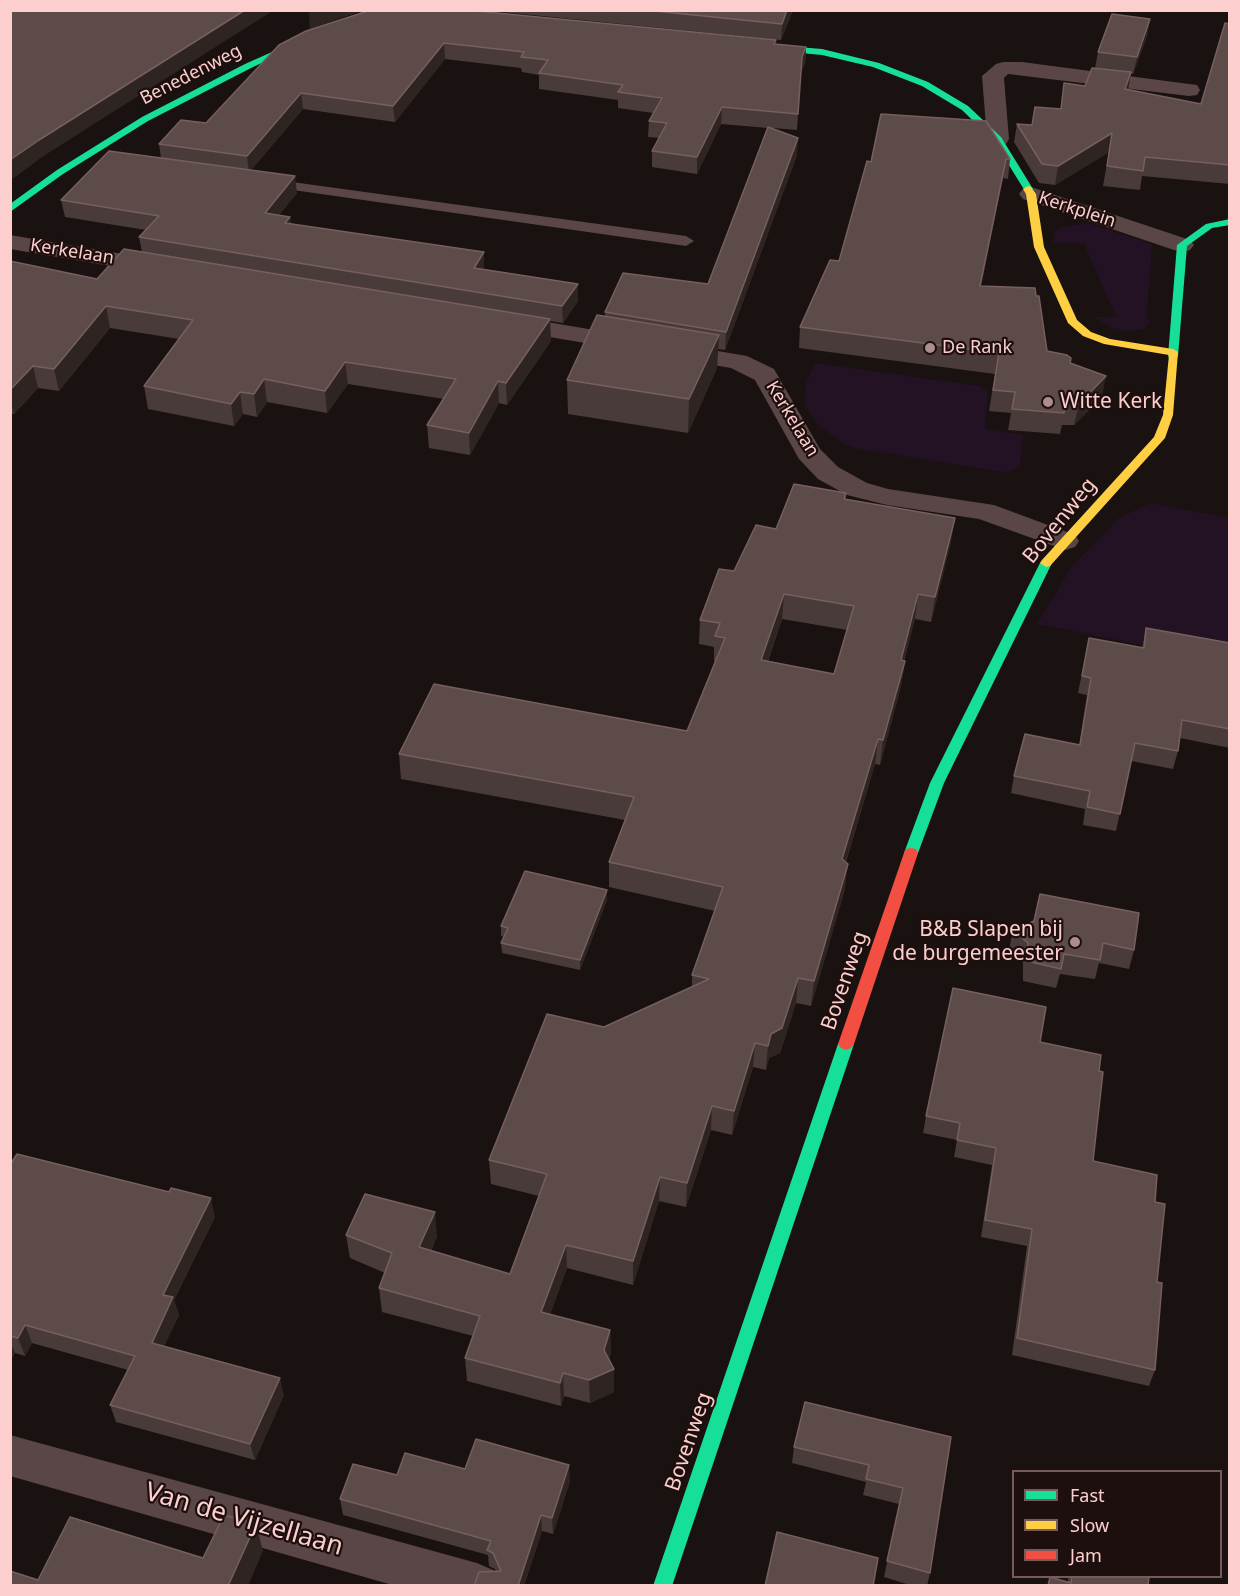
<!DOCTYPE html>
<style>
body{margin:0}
#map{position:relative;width:1240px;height:1596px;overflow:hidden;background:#1a1210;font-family:"Noto Sans",sans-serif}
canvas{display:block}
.frame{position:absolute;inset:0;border:12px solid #fccecd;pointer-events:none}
.legend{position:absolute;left:1012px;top:1470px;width:210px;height:108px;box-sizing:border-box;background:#1d0f0d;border:2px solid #765b5a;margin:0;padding:8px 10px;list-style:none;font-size:18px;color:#fccecd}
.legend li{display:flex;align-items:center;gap:12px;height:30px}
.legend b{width:30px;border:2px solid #765b5a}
</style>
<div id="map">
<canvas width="1240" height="1596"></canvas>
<div class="frame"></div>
<ul class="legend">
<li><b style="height:8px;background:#16e098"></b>Fast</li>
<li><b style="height:8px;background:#ffcf43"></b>Slow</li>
<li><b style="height:8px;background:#f24e42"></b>Jam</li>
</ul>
</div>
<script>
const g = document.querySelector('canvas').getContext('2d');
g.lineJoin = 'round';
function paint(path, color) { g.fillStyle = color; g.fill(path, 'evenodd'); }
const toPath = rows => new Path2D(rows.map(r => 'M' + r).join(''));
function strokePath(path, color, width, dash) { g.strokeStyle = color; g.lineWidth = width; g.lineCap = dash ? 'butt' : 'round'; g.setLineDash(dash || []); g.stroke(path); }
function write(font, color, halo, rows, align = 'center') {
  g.font = font + ' "Noto Sans",sans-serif'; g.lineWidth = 4.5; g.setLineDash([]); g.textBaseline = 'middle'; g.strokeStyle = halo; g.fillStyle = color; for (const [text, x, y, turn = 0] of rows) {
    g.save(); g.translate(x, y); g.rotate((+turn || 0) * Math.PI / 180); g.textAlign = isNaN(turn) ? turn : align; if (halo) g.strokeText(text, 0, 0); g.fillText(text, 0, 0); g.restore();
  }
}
const green = toPath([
 [1088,223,1152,244,1147,315,1150,322,1143,329,1128,331,1112,328,1094,317,1116,317,1084,244,1053,242,1055,231,1061,227],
 [815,363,980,386,988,392,985,428,1023,435,1020,466,1007,473,854,448,841,442,817,424,805,405,806,383],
 [1150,503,1229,518,1229,662,1037,624,1072,566,1119,518]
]);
const lane = toPath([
 [270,179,686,236,694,241,686,246,265,186,263,183,270,179]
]);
const street = toPath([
 [1003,62,1022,62,1189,84,1197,85,1200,90,1197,95,1189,96,1008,74,1004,78,1009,139,1006,144,998,146,990,144,987,139,982,76,996,64,1003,62],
 [1031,187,1190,240,1194,245,1190,250,1182,252,1174,250,1023,199,1019,194,1023,189,1031,187],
 [10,235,159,260,168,262,171,267,168,272,159,274,10,249,10,235],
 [506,315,747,356,774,369,820,449,838,467,867,483,888,489,994,505,1075,535,1079,541,1075,547,1065,550,979,519,887,505,847,495,818,479,799,459,755,380,731,368,497,328,493,323,497,318,506,315],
 [10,1435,477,1563,493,1570,500,1586,396,1586,10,1476,10,1435]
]);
const fast = toPath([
 [308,36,315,38,251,68,148,121,63,174,10,212,10,204,57,170,142,117,245,64,308,36],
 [761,44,822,49,879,63,928,82,968,106,1001,137,1033,189,1025,191,994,141,962,110,922,86,873,67,822,55,758,49,757,47,761,44],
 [1230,219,1230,225,1212,228,1187,246,1178,356,1177,358,1169,358,1168,356,1177,245,1206,224,1230,219],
 [1046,559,1052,563,944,783,918,853,916,857,906,857,904,853,930,783,1040,563,1046,559],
 [846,1038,851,1040,854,1044,672,1586,653,1586,838,1044,841,1040,846,1038]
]);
const slow = toPath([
 [1028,186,1031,187,1036,194,1044,247,1077,320,1091,332,1110,339,1173,349,1178,352,1173,415,1165,438,1050,566,1046,567,1040,563,1042,560,1154,437,1163,415,1169,355,1104,344,1083,336,1068,323,1034,247,1026,194,1023,189,1028,186]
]);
const jam = toPath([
 [911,848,916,849,918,853,854,1044,851,1048,846,1050,841,1048,838,1044,904,853,906,849,911,848]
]);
const wall = toPath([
 [482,10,793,10,781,40],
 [1150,19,1147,36,1133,74,1131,74,1128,89,1201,104,1230,24,1230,184,1142,176,1140,190,1103,186,1109,152,1055,185,1039,183,1014,142,1017,124,1032,125,1060,109,1085,86,1095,68,1098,52],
 [306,31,775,44,806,47,805,63,801,73,797,130,772,128,797,155,725,350,718,349,717,368,688,433,568,414,567,380,605,316,605,312,708,284,768,128,721,124,697,174,652,167,652,151,659,138,648,137,649,121,653,113,618,108,618,100,539,89,539,75,522,72,521,68,445,59,395,122,303,109,251,170,297,193,279,215,290,217,291,224,484,269,578,284,578,301,563,323,550,321,551,341,507,405,499,403,470,455,429,448,427,425,444,399,348,384,327,413,267,402,257,417,243,414,234,426,148,409,144,386,179,339,110,328,59,391,38,388,14,414,10,413,10,261,97,279,142,252,139,237,146,230,65,217,61,200,161,158,159,144,206,123],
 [881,114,1010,159,1008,179,1003,178,981,286,1047,351,1070,363,1102,397,1074,425,1062,425,1060,434,1008,430,1011,413,989,411,995,374,799,348,800,327,839,261,871,162],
 [846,493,846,499,951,542,931,622,915,619,904,661,905,661,901,686,880,765,875,764,846,862,845,889,811,1006,796,1003,780,1053,769,1058,766,1070,753,1067,732,1135,711,1130,686,1207,659,1201,633,1285,567,1268,550,1314,610,1330,611,1353,609,1359,614,1392,590,1403,564,1396,561,1406,467,1381,465,1358,473,1336,382,1312,379,1288,385,1273,350,1258,346,1235,437,1236,431,1251,510,1274,539,1196,491,1184,489,1160,604,1027,692,987,692,975,715,911,609,887,609,862,625,820,401,779,399,754,687,731,716,662,714,661,714,647,699,644,700,620,734,571,776,529],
 [782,619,847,630,834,674,768,661],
 [1146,628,1230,643,1230,748,1180,738,1178,751,1173,769,1131,761,1116,831,1083,825,1085,809,1011,793,1014,776,1079,745,1087,695,1078,693,1089,638,1142,648],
 [607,890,607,900,580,970,502,953,501,943,504,937,501,936,501,926],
 [1034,921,1134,950,1129,969,1099,963,1095,979,1060,974,1056,988,1023,981,1023,963,1009,950,1013,930],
 [1040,1042,1099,1071,1093,1161,1155,1202,1157,1282,1155,1370,1149,1386,1012,1355,1027,1246,981,1237,992,1165,954,1157,957,1140,923,1133,926,1116],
 [10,1165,215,1217,174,1300,179,1315,164,1346,284,1395,255,1460,116,1422,110,1405,128,1370,32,1343,25,1356,15,1353,10,1362],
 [951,1437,930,1573,927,1586,913,1586,884,1577,899,1504,863,1495,866,1482,792,1463,794,1447],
 [465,1469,570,1481,553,1534,542,1531,524,1586,496,1571,495,1569,489,1566,488,1555,343,1515,340,1499,397,1475],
 [1068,1576,1149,1576,1148,1586,1047,1586,1050,1577,1068,1582]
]);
const shadedWall = toPath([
 [245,10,274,10,42,157,10,181,10,160,39,140],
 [315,10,364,10,310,29,309,13],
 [787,10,793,10,781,40,782,24],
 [1150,19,1147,36,1133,74,1137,57],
 [444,43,445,59,395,122,393,106],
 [806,47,805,63,801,73,797,130,802,57],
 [1131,72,1128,91,1125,89],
 [301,93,303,109,249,173,247,156],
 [722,107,721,124,697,174,697,157],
 [1112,133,1109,152,1055,185,1058,166],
 [798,138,797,155,725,350,726,332],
 [1006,159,1003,178,977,306,980,286],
 [295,176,297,193,267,229,265,213],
 [290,217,292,233,285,223],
 [484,252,484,269,474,268],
 [578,284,578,301,563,323,562,306],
 [106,306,110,328,59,391,54,369],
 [550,319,551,341,507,405,506,383],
 [719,335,717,368,688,433,689,399],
 [345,362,348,384,327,413,325,391],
 [33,366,38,388,14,414,10,400,10,390],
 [1106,376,1102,397,1074,425,1079,404],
 [264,379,267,402,257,417,254,394],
 [498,381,499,403,470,455,469,433],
 [240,392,243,414,234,426,231,404],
 [955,518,951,542,931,622,935,597],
 [784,594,782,619,759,685,761,660],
 [918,594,915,619,897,685,901,660],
 [905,661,901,686,880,765,883,740],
 [878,739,875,764,839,884,842,859],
 [848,864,845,889,811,1006,814,981],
 [607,890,607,900,580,970,580,960],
 [798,978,796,1003,780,1053,769,1058,766,1070,768,1046,771,1034],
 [755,1043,753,1067,732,1135,734,1111],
 [712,1106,711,1130,686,1207,687,1183],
 [660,1177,659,1201,633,1285,633,1261],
 [211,1198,215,1217,174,1300,179,1315,157,1360,152,1343,163,1295],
 [435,1212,437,1236,422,1271,419,1247],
 [566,1245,567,1268,543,1335,541,1312],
 [25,1325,32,1343,25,1356,18,1338],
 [610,1330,611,1353,605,1373,604,1350],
 [10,1342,15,1353,10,1362],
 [614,1369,614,1392,590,1403,589,1380],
 [563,1373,564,1396,561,1406,560,1383],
 [280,1378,284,1395,255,1460,250,1444],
 [569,1465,570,1481,553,1534,552,1518],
 [541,1515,542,1531,524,1586,518,1586],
 [256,1524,263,1551,248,1586,228,1586]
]);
const building = toPath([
 [10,10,245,10,39,140,10,160,10,10],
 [371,10,466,10,776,40,774,44,806,47,802,57,798,114,722,107,697,157,652,151,667,123,649,121,662,98,618,92,623,85,539,73,548,60,521,57,524,52,444,43,393,106,301,93,247,156,159,144,181,120,206,123,279,45,306,31,371,10],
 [645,10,787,10,782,24,645,10],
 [1112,14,1150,19,1137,57,1098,52,1112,14],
 [1225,23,1230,24,1230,165,1145,157,1143,171,1107,166,1112,133,1058,166,1042,164,1017,124,1032,125,1035,107,1061,109,1064,83,1085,86,1092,68,1131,72,1125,89,1201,104,1225,23],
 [881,114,986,121,1010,159,1006,159,980,286,1035,288,1036,296,1039,296,1047,351,1067,355,1071,358,1070,363,1106,376,1079,404,1065,404,1064,413,1012,409,1015,392,993,390,999,353,800,327,830,260,839,261,867,161,871,162,881,114],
 [768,127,798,138,726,332,605,312,623,273,708,284,768,127],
 [109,151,295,176,265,213,290,217,285,223,484,252,474,268,578,284,562,306,139,237,159,216,61,200,109,151],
 [124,249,550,319,506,383,498,381,469,433,427,425,456,379,345,362,325,391,264,379,254,394,240,392,231,404,144,386,193,320,106,306,54,369,33,366,10,390,10,261,97,279,124,249],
 [597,315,719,335,689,399,567,380,597,315],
 [794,484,846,493,844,499,955,518,935,597,918,594,901,660,905,661,883,740,878,739,842,859,848,864,814,981,798,978,782,1028,771,1034,768,1046,755,1043,734,1111,712,1106,687,1183,660,1177,633,1261,566,1245,541,1312,610,1330,604,1350,614,1369,589,1380,563,1373,560,1383,465,1358,480,1316,379,1288,392,1253,346,1235,365,1194,435,1212,419,1247,510,1274,547,1174,489,1160,547,1014,604,1027,709,979,692,975,723,887,609,862,634,797,399,754,434,684,687,731,725,638,715,636,720,623,700,620,719,569,734,571,756,525,776,529,794,484],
 [784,594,854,606,834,674,761,660,784,594],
 [1146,628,1230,643,1230,729,1182,720,1178,751,1135,743,1120,814,1087,807,1090,791,1014,776,1025,734,1080,745,1091,678,1082,676,1089,638,1144,648,1146,628],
 [525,871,607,890,580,960,501,943,508,928,501,926,525,871],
 [1040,894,1139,913,1134,950,1103,943,1100,960,1064,954,1061,969,1027,961,1028,943,1013,930,1034,921,1040,894],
 [953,988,1046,1007,1040,1042,1101,1055,1099,1071,1103,1072,1093,1161,1157,1175,1155,1202,1165,1204,1157,1282,1162,1283,1155,1370,1017,1338,1032,1229,985,1220,996,1148,957,1140,960,1123,926,1116,953,988],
 [17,1154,169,1192,171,1188,211,1198,163,1295,173,1297,152,1343,280,1378,250,1444,110,1405,135,1356,25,1325,18,1338,10,1336,10,1165,17,1154],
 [805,1402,951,1437,930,1573,887,1561,903,1488,866,1479,869,1465,794,1447,805,1402],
 [476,1439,569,1465,552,1518,541,1515,518,1586,474,1586,479,1572,501,1571,493,1553,487,1550,491,1541,340,1499,353,1464,397,1475,405,1453,465,1469,476,1439],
 [224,1515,256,1524,228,1586,10,1586,10,1571,38,1580,70,1517,203,1558,224,1515],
 [777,1532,878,1558,873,1586,765,1586,777,1532],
 [1072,1576,1149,1576,1148,1586,1048,1586,1050,1577,1071,1583,1072,1576]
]);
const markers = [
 [930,348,6,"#ad8c8b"],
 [1048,402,6,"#ad8c8b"],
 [1075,942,6,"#ad8c8b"]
];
const farStreetnames = [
 ["Benedenweg",191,75,-27],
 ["Kerkplein",1077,210,18],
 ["Kerkelaan",72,252,9],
 ["Kerkelaan",792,419,59]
];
const farPoinames = [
 ["De Rank",942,348]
];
const poiNames = [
 ["Witte Kerk",1060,402],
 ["B&B Slapen bij",1063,930,"right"],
 ["de burgemeester",1063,954,"right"]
];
const streetNames = [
 ["Bovenweg",1060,521,-51],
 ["Bovenweg",845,981,-71],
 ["Bovenweg",689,1442,-71]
];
const nearStreetnames = [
 ["Van de Vijzellaan",244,1520,16]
];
paint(green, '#231124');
paint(lane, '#5b4647');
paint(street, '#5b4647');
paint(fast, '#16e098');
paint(slow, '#ffcf43');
paint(jam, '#f24e42');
paint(wall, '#493b39');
paint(shadedWall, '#2e2422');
paint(building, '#5d4b49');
strokePath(building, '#765f5e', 1.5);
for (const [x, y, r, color] of markers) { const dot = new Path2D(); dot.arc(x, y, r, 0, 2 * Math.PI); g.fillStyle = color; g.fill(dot); strokePath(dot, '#1d0f0d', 2); }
write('18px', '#fccecd', '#1d0f0d', farStreetnames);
write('18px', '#fccecd', '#1d0f0d', farPoinames, 'left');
write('21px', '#fccecd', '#1d0f0d', poiNames, 'left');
write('21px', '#fccecd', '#1d0f0d', streetNames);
write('26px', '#fccecd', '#1d0f0d', nearStreetnames);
</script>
